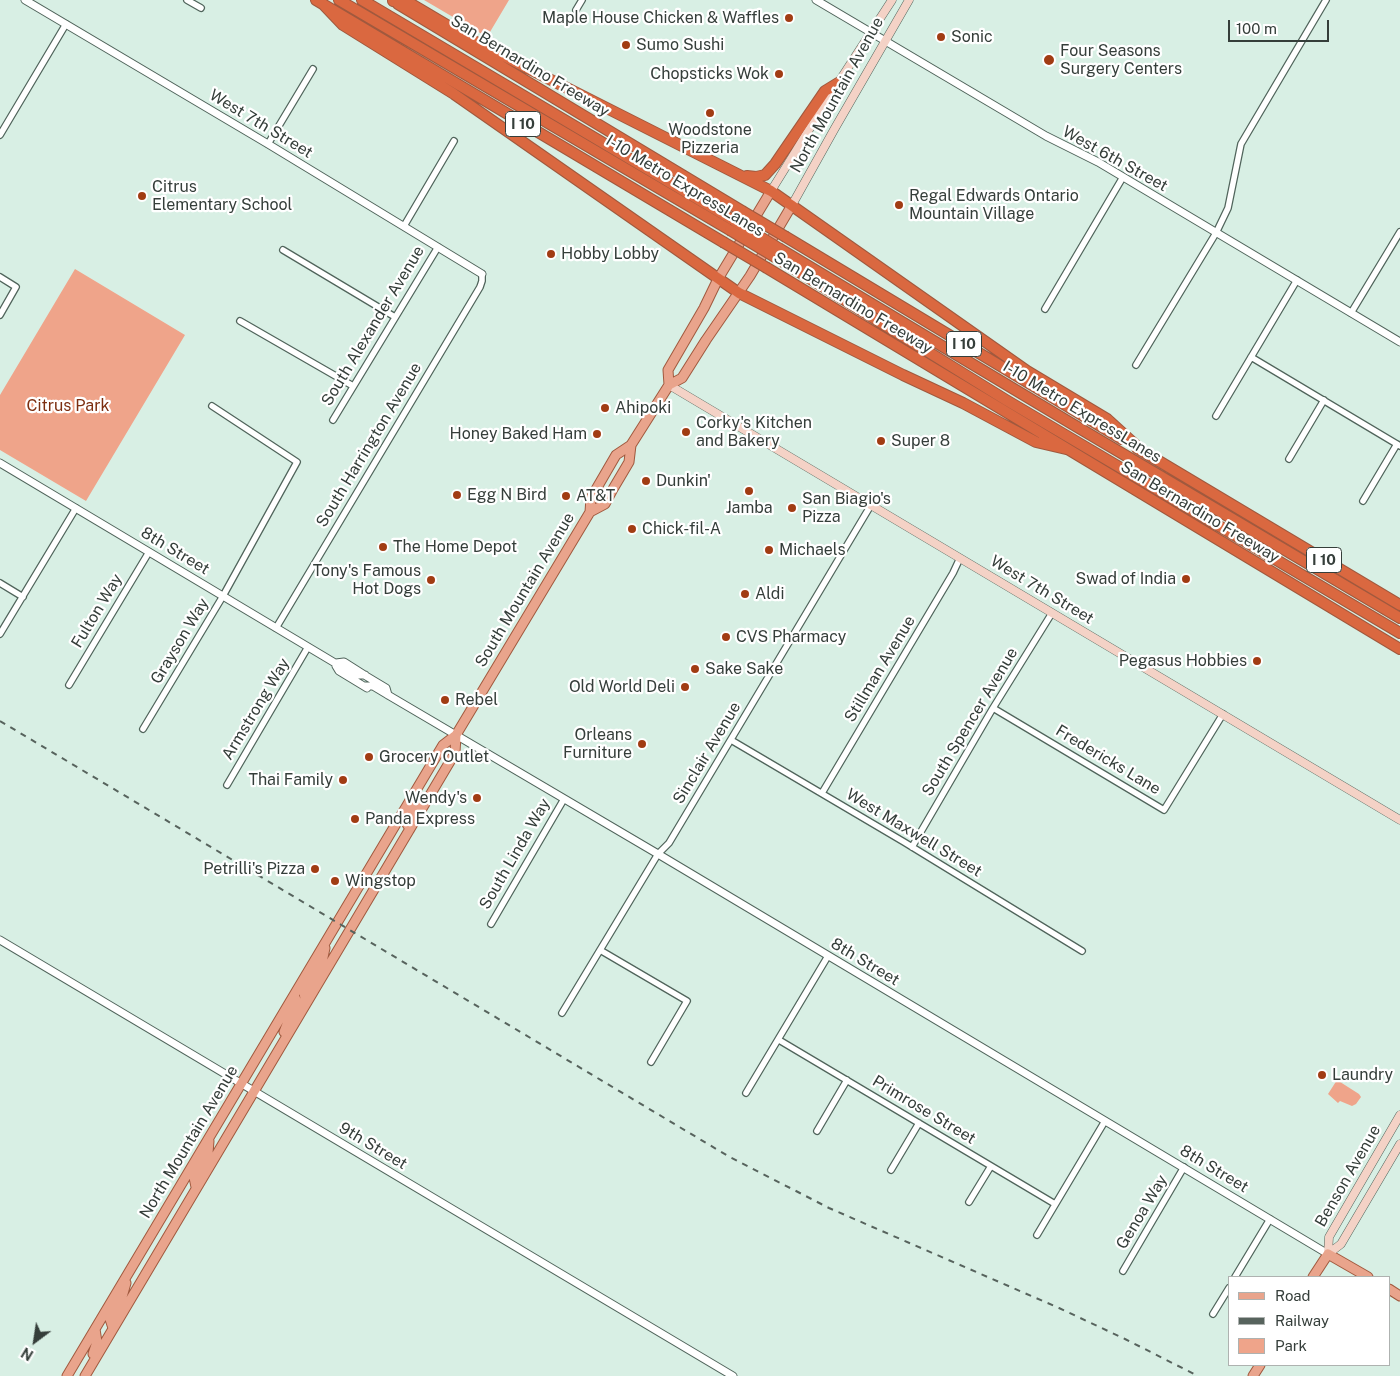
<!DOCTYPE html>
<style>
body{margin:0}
#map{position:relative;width:1400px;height:1376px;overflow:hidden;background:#d8efe4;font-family:"Public Sans",sans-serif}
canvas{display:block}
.legend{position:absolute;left:1228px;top:1276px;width:162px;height:90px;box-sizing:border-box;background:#fff;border:1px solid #aeb2b0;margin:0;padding:6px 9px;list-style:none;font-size:15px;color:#353e3a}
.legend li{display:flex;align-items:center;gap:10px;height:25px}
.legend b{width:25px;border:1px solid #aeb2b0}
.north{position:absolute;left:10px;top:1316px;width:50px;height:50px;-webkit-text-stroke:4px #fff;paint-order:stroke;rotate:211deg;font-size:14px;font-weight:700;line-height:20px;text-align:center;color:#353e3a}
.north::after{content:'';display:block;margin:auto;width:18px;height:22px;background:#353e3a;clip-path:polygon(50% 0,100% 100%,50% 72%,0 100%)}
.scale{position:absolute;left:1228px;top:20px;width:101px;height:22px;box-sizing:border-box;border:2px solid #353e3a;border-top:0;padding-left:6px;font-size:15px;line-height:18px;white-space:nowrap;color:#353e3a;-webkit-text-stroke:4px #fff;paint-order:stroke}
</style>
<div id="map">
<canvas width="1400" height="1376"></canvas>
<ul class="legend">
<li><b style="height:6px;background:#e9a48c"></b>Road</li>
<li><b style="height:6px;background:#57635d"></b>Railway</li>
<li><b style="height:14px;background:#efa48a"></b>Park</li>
</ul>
<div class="north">N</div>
<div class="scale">100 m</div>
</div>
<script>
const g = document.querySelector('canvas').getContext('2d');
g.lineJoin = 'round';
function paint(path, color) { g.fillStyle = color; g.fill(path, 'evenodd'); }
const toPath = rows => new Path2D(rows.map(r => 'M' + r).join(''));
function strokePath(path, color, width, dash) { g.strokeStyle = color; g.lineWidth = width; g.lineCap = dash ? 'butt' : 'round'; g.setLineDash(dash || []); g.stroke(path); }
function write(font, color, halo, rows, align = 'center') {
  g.font = font + ' "Public Sans",sans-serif'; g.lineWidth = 4.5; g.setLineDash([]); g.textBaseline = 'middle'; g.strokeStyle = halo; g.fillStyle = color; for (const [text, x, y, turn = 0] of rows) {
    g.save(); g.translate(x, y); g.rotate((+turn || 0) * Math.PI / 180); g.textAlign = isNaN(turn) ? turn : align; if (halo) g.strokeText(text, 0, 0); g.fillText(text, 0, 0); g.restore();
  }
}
const green = toPath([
 [424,0,509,0,487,37],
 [75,269,185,335,86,501,0,450,0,395],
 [1337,1080,1359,1094,1361,1097,1356,1104,1352,1106,1340,1101,1338,1103,1328,1094]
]);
const minor = toPath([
 [187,0,201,8],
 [576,10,582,0],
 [0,135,66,24],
 [268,144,313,69],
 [404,226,454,141],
 [283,250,395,317],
 [0,277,16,287,0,315],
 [1045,309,1123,177],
 [1351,313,1400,232],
 [240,321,353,386],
 [1251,357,1400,446],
 [1136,365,1216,233,1228,208,1241,144,1326,0],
 [1216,416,1297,280],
 [333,420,438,247],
 [1289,459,1324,400],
 [1363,501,1397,444],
 [0,583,23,597],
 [276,628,480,287,482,281,482,274],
 [0,634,76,508],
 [69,685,149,552],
 [993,708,1164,810,1223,714],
 [143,729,223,596,297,462,212,406],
 [731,740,904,842,1082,951],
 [227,785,308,647],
 [822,793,953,573,960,558],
 [912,847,993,708,1052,613],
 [491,924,564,799],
 [600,950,687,1001,651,1062],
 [562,1013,658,854,669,843,871,505],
 [779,1040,1055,1204],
 [746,1093,828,956],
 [817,1131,847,1080],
 [891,1170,919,1123],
 [969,1202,991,1166],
 [1037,1235,1105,1121],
 [1123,1271,1184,1167],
 [1235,1277,1270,1219],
 [1213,1314,1229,1288]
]);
const tertiary = toPath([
 [25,0,268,144,482,274],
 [816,0,1046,136,1098,162,1400,342],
 [0,463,335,663,356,675,365,675],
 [336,663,344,662,366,676,386,688,388,695],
 [336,666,339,671,367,688],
 [364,686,373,686,388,695,658,854,1328,1254],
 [0,940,733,1376]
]);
const secondary = toPath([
 [771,191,838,83,892,0],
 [792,205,835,128,909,0],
 [669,385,1400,820],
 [1328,1254,1329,1237,1400,1115],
 [1328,1254,1341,1244,1400,1144]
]);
const primary = toPath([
 [669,385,668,370,704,308,718,279,771,191],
 [590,512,605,504,613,489,629,462,631,445],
 [410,829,407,824,408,819,415,807,417,794],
 [306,1003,304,993,322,962,325,948],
 [284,1032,289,1019,298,1004,294,995],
 [196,1187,194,1177,208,1153,209,1141],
 [1313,1277,1328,1254,1368,1277],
 [1389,1289,1400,1296],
 [113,1328,110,1319,122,1297,126,1283],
 [93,1354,97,1342,95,1329],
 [67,1376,443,745,456,735,590,512,591,498,616,455,631,445,669,385,682,378,706,340,750,276,792,205],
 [85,1376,455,753,456,735],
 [1253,1376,1260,1365]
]);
const motorway = toPath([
 [316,0,723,242],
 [339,0,730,230],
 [362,0,733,220],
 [393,1,413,5,472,40,771,191,1027,371,1107,419,1141,450],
 [323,4,343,25,454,94,739,293,903,375,963,403,1036,442,1066,449],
 [398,4,742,211],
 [747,176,756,177,765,175,775,164,825,91,838,83],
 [786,237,1122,439],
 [780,249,1074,425,1400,618],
 [775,257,1006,400,1400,633],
 [767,268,1400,649],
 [1137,448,1400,605]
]);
const rail = toPath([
 [0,721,728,1156,829,1208,1059,1308,1125,1339,1198,1376]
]);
const motorwayBridge = toPath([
 [742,211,786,237],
 [733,220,780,249],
 [730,230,775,257],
 [723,242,767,268]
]);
const markers = [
 [789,18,5,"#a13c13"],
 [941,37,5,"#a13c13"],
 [626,45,5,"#a13c13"],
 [1049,60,6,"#a13c13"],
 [779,74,5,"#a13c13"],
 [710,113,5,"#a13c13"],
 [142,196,5,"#a13c13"],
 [899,205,5,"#a13c13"],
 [551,254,5,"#a13c13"],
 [605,408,5,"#a13c13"],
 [686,432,5,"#a13c13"],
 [597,434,5,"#a13c13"],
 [881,441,5,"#a13c13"],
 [646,481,5,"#a13c13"],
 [749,491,5,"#a13c13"],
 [457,495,5,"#a13c13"],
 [566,496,5,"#a13c13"],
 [792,508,5,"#a13c13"],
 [632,529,5,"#a13c13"],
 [383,547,5,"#a13c13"],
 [769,550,5,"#a13c13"],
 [1186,579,5,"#a13c13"],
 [431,580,5,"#a13c13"],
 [745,594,5,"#a13c13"],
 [726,637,5,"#a13c13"],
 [1257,661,5,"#a13c13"],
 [695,669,5,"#a13c13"],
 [685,687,5,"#a13c13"],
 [445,700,5,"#a13c13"],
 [642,744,5,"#a13c13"],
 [369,757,5,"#a13c13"],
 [343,780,5,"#a13c13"],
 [477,798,5,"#a13c13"],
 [355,819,5,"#a13c13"],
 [315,869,5,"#a13c13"],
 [335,881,5,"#a13c13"],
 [1322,1075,5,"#a13c13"]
];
const shields = [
 [523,124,35],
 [964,344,35],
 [1324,560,35]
];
const shieldNames = [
 ["I 10",523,124],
 ["I 10",964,344],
 ["I 10",1324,560]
];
const poiNames = [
 ["Maple House Chicken & Waffles",779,18,"right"],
 ["Sonic",951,37],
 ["Sumo Sushi",636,45],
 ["Four Seasons",1060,51],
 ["Surgery Centers",1060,69],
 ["Chopsticks Wok",769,74,"right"],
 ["Woodstone",710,130,"center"],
 ["Pizzeria",710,148,"center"],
 ["Citrus",152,187],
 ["Elementary School",152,205],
 ["Regal Edwards Ontario",909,196],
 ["Mountain Village",909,214],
 ["Hobby Lobby",561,254],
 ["Ahipoki",615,408],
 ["Corky's Kitchen",696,423],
 ["and Bakery",696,441],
 ["Honey Baked Ham",587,434,"right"],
 ["Super 8",891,441],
 ["Dunkin'",656,481],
 ["Egg N Bird",467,495],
 ["AT&T",576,496],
 ["San Biagio's",802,499],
 ["Pizza",802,517],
 ["Jamba",749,508,"center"],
 ["Chick-fil-A",642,529],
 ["The Home Depot",393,547],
 ["Michaels",779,550],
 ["Tony's Famous",421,571,"right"],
 ["Hot Dogs",421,589,"right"],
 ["Swad of India",1176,579,"right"],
 ["Aldi",755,594],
 ["CVS Pharmacy",736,637],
 ["Pegasus Hobbies",1247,661,"right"],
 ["Sake Sake",705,669],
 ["Old World Deli",675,687,"right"],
 ["Rebel",455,700],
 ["Orleans",632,735,"right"],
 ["Furniture",632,753,"right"],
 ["Grocery Outlet",379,757],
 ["Thai Family",333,780,"right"],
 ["Wendy's",467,798,"right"],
 ["Panda Express",365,819],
 ["Petrilli's Pizza",305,869,"right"],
 ["Wingstop",345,881],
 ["Laundry",1332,1075]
];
const streetNames = [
 ["San Bernardino Freeway",530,66,31],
 ["North Mountain Avenue",837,95,-61],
 ["West 7th Street",261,124,31],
 ["West 6th Street",1115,159,29],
 ["I-10 Metro ExpressLanes",685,186,31],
 ["San Bernardino Freeway",853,303,31],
 ["South Alexander Avenue",373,326,-59],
 ["I-10 Metro ExpressLanes",1082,412,31],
 ["South Harrington Avenue",369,445,-59],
 ["San Bernardino Freeway",1200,512,31],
 ["8th Street",175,551,31],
 ["South Mountain Avenue",525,590,-59],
 ["West 7th Street",1042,590,31],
 ["Fulton Way",97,611,-59],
 ["Grayson Way",180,641,-59],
 ["Stillman Avenue",880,669,-59],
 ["Armstrong Way",256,709,-59],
 ["South Spencer Avenue",970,722,-59],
 ["Sinclair Avenue",707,753,-59],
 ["Fredericks Lane",1108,760,31],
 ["West Maxwell Street",914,833,31],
 ["South Linda Way",515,854,-60],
 ["8th Street",865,962,31],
 ["Primrose Street",924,1110,31],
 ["North Mountain Avenue",189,1142,-59],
 ["9th Street",373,1146,31],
 ["8th Street",1214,1169,31],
 ["Benson Avenue",1348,1176,-60],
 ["Genoa Way",1142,1212,-59]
];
const parkNames = [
 ["Citrus Park",68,406]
];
paint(green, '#efa48a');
strokePath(minor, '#50645b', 8);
strokePath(tertiary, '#50645b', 9);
strokePath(secondary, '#50645b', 9);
strokePath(primary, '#a0593e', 11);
strokePath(motorway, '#a0593e', 12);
strokePath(minor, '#fff', 5.5);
strokePath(tertiary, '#fff', 7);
strokePath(secondary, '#f4d2c6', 8);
strokePath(primary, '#e9a48c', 9);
strokePath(motorway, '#da6840', 10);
strokePath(rail, '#57635d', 2, [6, 6]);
strokePath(motorwayBridge, '#a0593e', 12, []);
strokePath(motorwayBridge, '#da6840', 10);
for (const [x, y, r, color] of markers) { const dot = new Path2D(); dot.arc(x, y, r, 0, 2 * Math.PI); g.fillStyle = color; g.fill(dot); strokePath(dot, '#fff', 2); }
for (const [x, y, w] of shields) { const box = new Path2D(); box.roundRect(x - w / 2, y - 12.5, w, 25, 4); g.fillStyle = '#fff'; g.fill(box); strokePath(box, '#353e3a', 1); }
write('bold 15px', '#353e3a', null, shieldNames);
write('16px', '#353e3a', '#fff', poiNames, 'left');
write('16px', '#353e3a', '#fff', streetNames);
write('16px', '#7c2e10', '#fff', parkNames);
</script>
